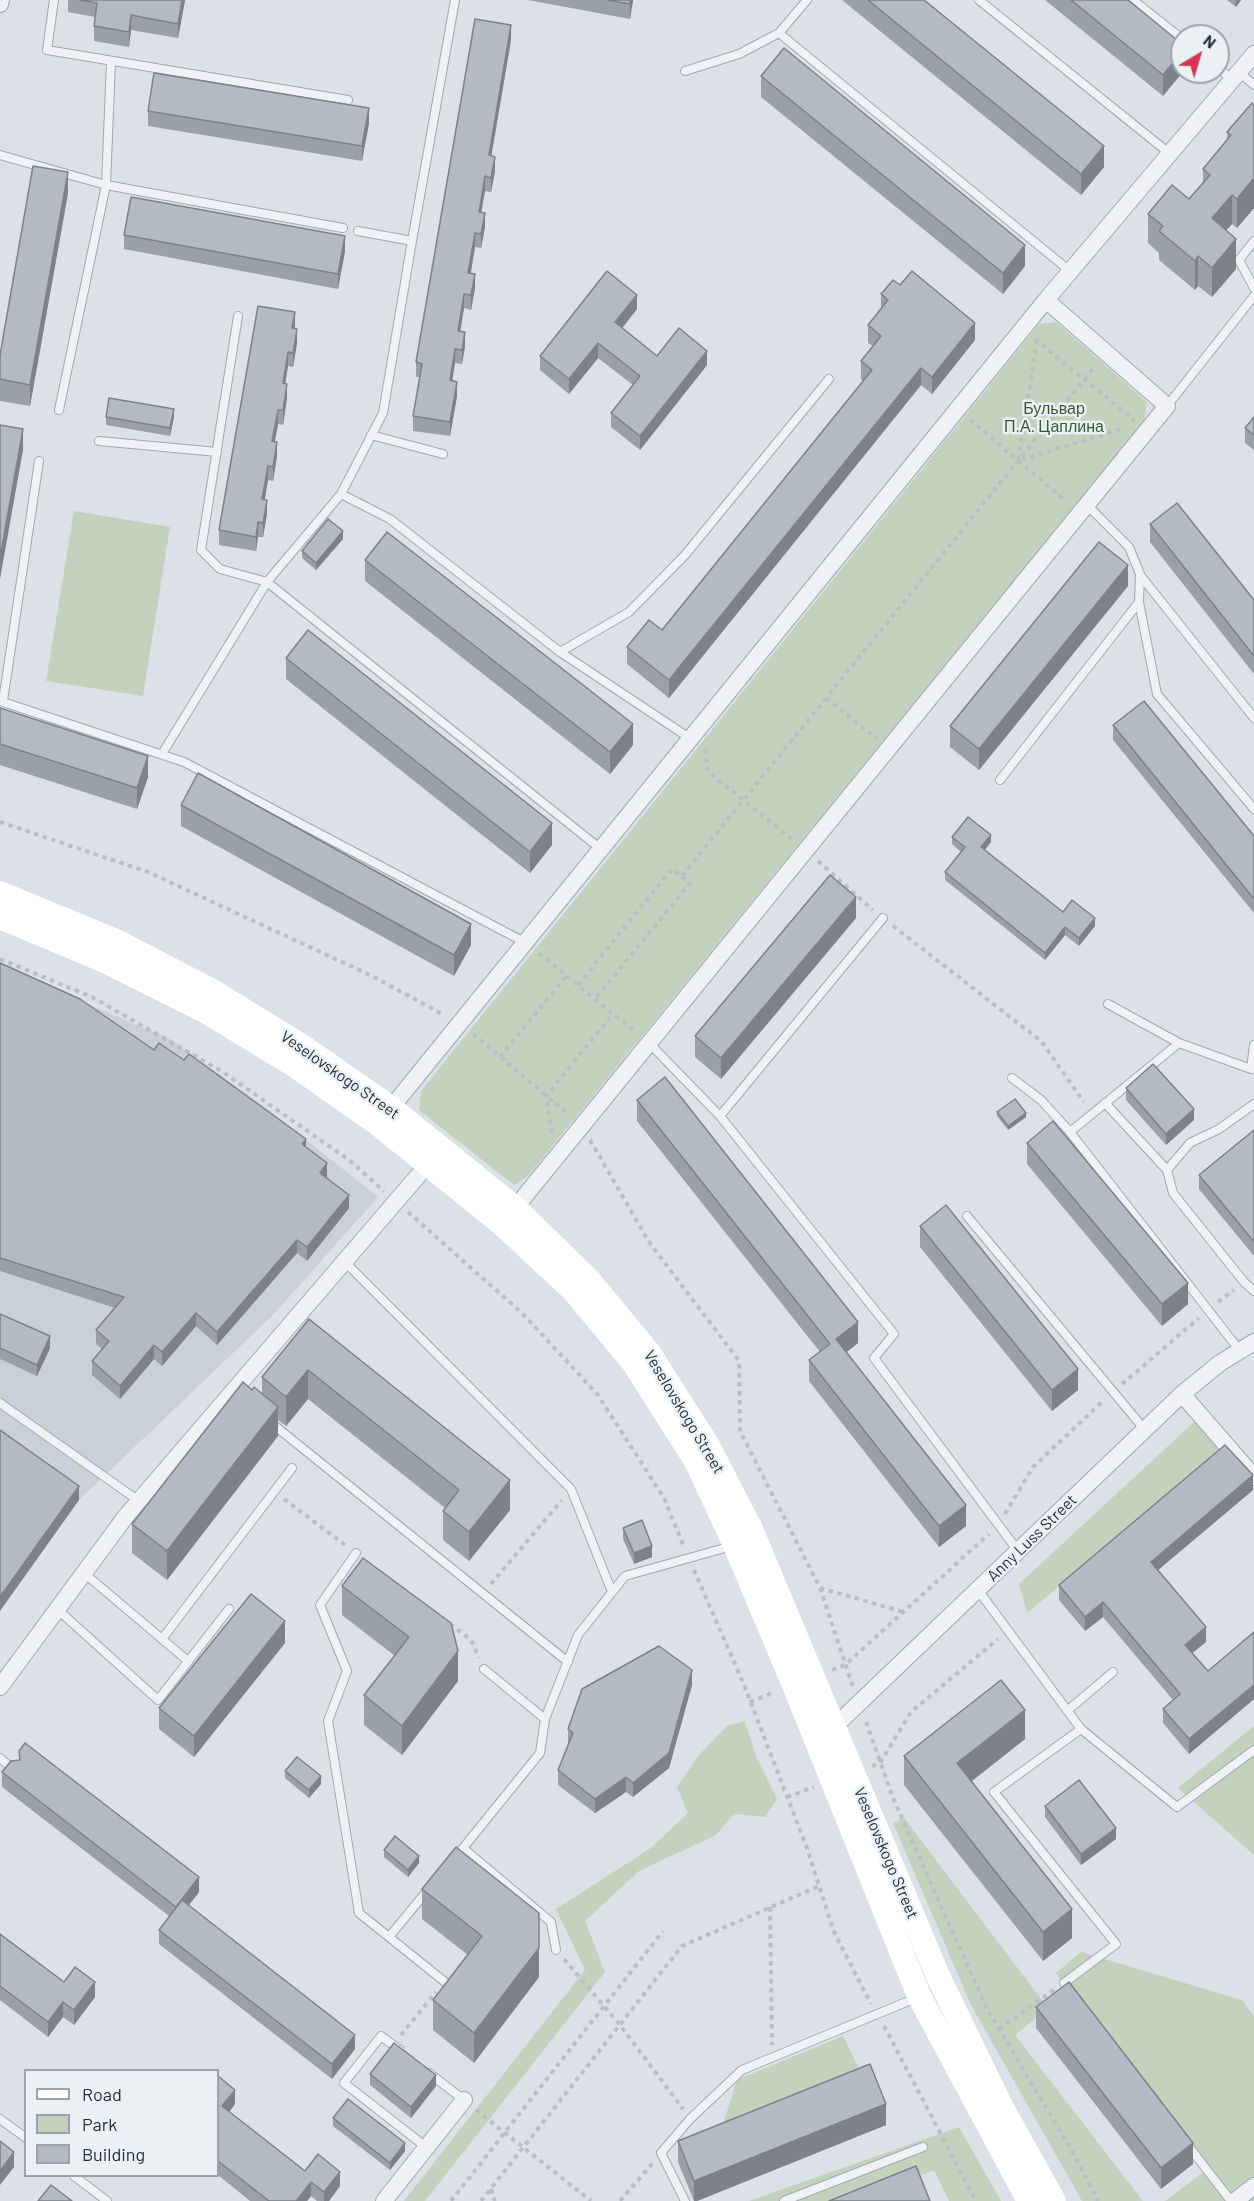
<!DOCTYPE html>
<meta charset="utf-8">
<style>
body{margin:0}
#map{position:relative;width:1254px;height:2201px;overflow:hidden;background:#dce1e7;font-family:Barlow,sans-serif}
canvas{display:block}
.legend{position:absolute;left:24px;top:2069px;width:195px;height:108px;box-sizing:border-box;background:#ebf0f5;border:2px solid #9ca3ac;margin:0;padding:8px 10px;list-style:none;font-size:18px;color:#252f3e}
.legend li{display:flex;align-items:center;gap:12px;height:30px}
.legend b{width:30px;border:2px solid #9ca3ac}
.north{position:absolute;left:1170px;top:24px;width:60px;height:60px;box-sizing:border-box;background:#ebf0f5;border:2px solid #9ca3ac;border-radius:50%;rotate:38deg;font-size:16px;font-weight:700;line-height:24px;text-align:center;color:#252f3e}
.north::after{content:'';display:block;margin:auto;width:21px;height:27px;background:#d63853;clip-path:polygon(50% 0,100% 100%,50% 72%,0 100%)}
</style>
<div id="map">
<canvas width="1254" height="2201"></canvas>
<ul class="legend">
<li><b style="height:8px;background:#fff"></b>Road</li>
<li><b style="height:16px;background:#c2d2bd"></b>Park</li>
<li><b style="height:16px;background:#b3bac4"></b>Building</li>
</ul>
<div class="north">N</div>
</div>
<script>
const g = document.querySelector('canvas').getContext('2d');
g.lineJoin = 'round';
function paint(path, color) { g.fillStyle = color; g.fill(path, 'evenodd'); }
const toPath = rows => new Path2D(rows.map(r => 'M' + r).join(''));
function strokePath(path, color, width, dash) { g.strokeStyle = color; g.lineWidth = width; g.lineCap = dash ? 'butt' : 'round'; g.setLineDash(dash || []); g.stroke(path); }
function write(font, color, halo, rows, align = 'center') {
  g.font = font + ' Barlow,sans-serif'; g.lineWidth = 5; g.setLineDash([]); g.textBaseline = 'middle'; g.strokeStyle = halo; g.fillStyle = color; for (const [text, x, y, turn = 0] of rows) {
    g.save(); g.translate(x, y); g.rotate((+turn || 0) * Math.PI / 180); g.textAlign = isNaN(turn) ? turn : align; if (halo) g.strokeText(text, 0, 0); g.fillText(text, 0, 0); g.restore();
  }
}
const built = toPath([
 [0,967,170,1039,265,1107,378,1197,274,1314,79,1500,0,1611]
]);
const green = toPath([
 [1056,322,1147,402,1144,421,527,1177,514,1185,419,1110,421,1091,1039,324],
 [74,511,170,527,143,696,46,681],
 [1207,1410,1232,1443,1027,1613,1019,1584],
 [745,1721,756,1756,777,1799,765,1817,734,1814,716,1835,639,1871,585,1921,605,1972,425,2201,404,2201,585,1970,556,1909,651,1848,688,1813,677,1787,698,1756,727,1726],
 [1254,1726,1254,1855,1178,1788],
 [904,1818,1048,2008,1015,2035,1143,2201,1082,2201,971,2005,893,1823],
 [1081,1952,1242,2000,1254,2016,1254,2201,1165,2201,1209,2168,1056,1973],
 [843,2036,862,2075,723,2124,737,2080],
 [959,2127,1001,2201,949,2201,934,2170,861,2201,749,2201]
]);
const path = toPath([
 [1035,339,1134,420],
 [1037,340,1018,461,1124,428],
 [970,420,1067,502],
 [826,698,877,739],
 [705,749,708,772,792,839],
 [0,822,148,872,370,975,444,1015],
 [818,861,873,910],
 [682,876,1095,366],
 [893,926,1041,1041,1084,1102],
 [539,953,635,1032],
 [0,959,92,997,223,1072,349,1160,384,1191],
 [578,985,672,869,690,883,595,999],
 [473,1034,568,1114],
 [500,1057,566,976],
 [552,1133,546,1096,613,1014],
 [590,1140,649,1242,739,1361,740,1431,820,1588,853,1687],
 [408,1212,522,1313,598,1395,664,1498,684,1547],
 [1218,1302,1234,1290],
 [1122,1384,1199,1318],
 [284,1499,345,1545],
 [1005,1514,1033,1467,1103,1401],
 [694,1570,744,1685,807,1848,834,1932,871,2004],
 [491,1584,562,1500],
 [820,1588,904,1612],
 [450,1624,471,1640,479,1658],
 [832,1670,845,1665,989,1534],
 [750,1702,775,1692],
 [866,1722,893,1798,987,2009,1071,2149,1098,2201],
 [872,1766,880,1763,911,1712,998,1639],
 [787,1797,814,1787],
 [770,1907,772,2045],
 [564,1959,620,2025,683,2109],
 [884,2026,976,2201],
 [999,2029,1055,1989],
 [401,2035,436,1992],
 [476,2110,591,2201],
 [491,2189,495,2201],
 [451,2201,663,1931],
 [481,2201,682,1946,819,1886],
 [620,2201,653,2163]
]);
const lane = toPath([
 [54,0,47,50,348,100],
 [979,0,1169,153],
 [1133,0,1182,39],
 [779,33,807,0],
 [1218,68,1232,79],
 [685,71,739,54,779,33,1070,271],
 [1239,72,1254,85],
 [0,155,106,185,343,228],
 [412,241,455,0],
 [1254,241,1239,260,1254,288],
 [238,316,201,550,220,569,267,582,341,494,383,413,412,241,358,231],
 [1167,406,1254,296],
 [59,410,106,185,111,61],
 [371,435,443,454],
 [99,441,217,452],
 [341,494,390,519,560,652,629,612,685,555,829,379],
 [1140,575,1254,718],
 [1139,602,1157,694,1254,809],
 [560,652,691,739],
 [0,701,184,762,526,943],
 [3,701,39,461],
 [162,754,267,582,602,850],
 [1000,780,1139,602,1140,574,1129,547,1087,505],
 [1108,1004,1179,1043],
 [650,1044,720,1116,894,1334,874,1358,1018,1551],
 [1012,1078,1041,1100,1070,1132,1240,1351],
 [1105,1103,1167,1170],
 [1254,1104,1219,1129,1190,1143,1167,1170,1173,1193,1244,1282,1254,1291],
 [720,1116,883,918],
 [1070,1132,1179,1043,1251,1069,1254,1045],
 [967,1216,1145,1430],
 [344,1261,571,1489,612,1592],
 [0,1403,139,1501],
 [270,1422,568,1662],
 [356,1553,320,1605,347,1671,328,1721,359,1913,389,1937],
 [84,1573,188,1661],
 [978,1590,1081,1729,994,1792,1116,1944,1064,1983,1071,1992],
 [57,1609,158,1700,229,1609],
 [162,1639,292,1468],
 [484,1669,545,1719],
 [1067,1711,1113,1672],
 [1081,1729,1177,1807,1254,1750],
 [0,1758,15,1771],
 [463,1848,551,1922,556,1950],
 [455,1858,540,1753,545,1719,578,1635,625,1576,732,1546],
 [427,1891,389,1937,445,1982],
 [400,2050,381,2036,344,2083,426,2147],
 [429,2073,464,2100],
 [0,2119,26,2138],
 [1186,2143,1231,2201],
 [74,2176,107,2201],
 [685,2201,661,2153,690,2119,742,2070,916,1998],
 [784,2201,923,2147]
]);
const street = toPath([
 [0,4,1,0],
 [1046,300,1254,54],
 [391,1108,1046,300,1167,406,515,1208],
 [1182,1394,1254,1477],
 [0,1687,126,1516,429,1163],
 [834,1727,1182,1394,1220,1363,1254,1342],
 [384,2201,464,2100],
 [1235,2201,1254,2186]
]);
const secondary = toPath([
 [0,893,116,941,214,992,305,1048,391,1108,515,1208,587,1278,649,1353,707,1444,750,1527,938,1976,1001,2106,1054,2201],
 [0,917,107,962,205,1011,294,1065,378,1124,502,1224,574,1291,633,1362,696,1461,735,1545,794,1685,919,1996,1029,2201]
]);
const wall = toPath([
 [68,0,185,0,178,38,131,30,129,47,94,41,94,26,95,17,68,12],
 [528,0,633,0,630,19],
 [842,0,924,0,1104,167,1081,195],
 [1045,0,1128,0,1182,44,1163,96],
 [1227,0,1241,0,1236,7],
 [511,40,491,156,495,171,491,192,485,191,481,212,485,227,481,248,475,247,471,273,475,288,471,310,464,308,460,331,465,346,462,364,455,363,452,381,457,396,450,436,413,431,413,416,420,377,416,377,416,362],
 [761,76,1025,266,1003,294,761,97],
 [1254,106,1254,208,1237,228,1232,224,1226,230,1236,269,1212,297,1198,286,1195,290,1159,260,1159,253,1148,243,1148,214,1189,199,1203,183,1203,169,1227,140,1227,132],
 [148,111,369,123,362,161,148,126],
 [68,193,30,406,0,401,0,355],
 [124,235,345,251,338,289,124,249],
 [900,285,975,340,932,394,921,385,669,698,627,664,627,647,662,630,863,381,861,379,861,361,873,346,868,343,868,325,881,308,881,294],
 [637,309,622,328,657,356,707,365,640,450,611,427,611,413,633,385,598,358,569,394,540,370,540,356],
 [295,328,297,343,293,367,288,366,285,383,287,398,283,425,278,424,275,441,277,456,273,481,268,480,265,499,267,514,263,537,258,537,256,551,219,545,219,530],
 [106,417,174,417,170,436,106,425],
 [1254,417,1254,450,1245,443,1245,428],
 [1150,524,1254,600,1254,674,1150,542],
 [343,539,316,570,302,558,302,551],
 [365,560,633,745,610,774,365,581],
 [1128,586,979,770,950,747,950,726],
 [286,658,552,845,530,873,286,679],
 [0,708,148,777,137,809,0,765],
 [1113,725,1254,836,1254,913,1113,740],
 [181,805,471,945,454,976,181,826],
 [952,837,991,842,985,850,1063,912,1095,926,1079,946,1065,935,1045,960,945,880,945,872,961,852,952,844],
 [856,918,721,1079,695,1057,695,1036],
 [0,963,154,1050,306,1147,327,1176,326,1177,349,1208,307,1261,297,1253,217,1345,196,1326,162,1366,154,1359,120,1399,92,1375,92,1361,102,1349,96,1344,96,1330,115,1308,0,1271],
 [1126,1088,1194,1120,1166,1145,1126,1100],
 [637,1100,858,1343,847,1352,966,1526,939,1547,809,1381,809,1360,820,1352,637,1121],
 [997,1112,1026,1117,1008,1130,997,1116],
 [1254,1130,1254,1256,1199,1189,1199,1175],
 [1027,1143,1188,1304,1162,1326,1027,1164],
 [920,1226,1078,1390,1052,1411,920,1247],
 [0,1314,50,1348,37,1376,0,1359],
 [309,1319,510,1510,469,1561,443,1540,443,1511,445,1508,308,1399,286,1426,278,1420,278,1436,167,1580,132,1553,132,1524,252,1390,262,1393,262,1377],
 [1253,1490,1158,1570,1206,1642,1192,1653,1208,1671,1254,1632,1254,1699,1189,1754,1163,1723,1163,1709,1173,1700,1103,1617,1085,1631,1059,1600,1059,1585],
 [623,1528,652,1557,634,1564,623,1539],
 [363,1558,458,1681,402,1755,364,1725,364,1695,395,1656,342,1615,342,1586],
 [285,1643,194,1757,159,1729,159,1708],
 [692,1685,669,1768,633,1797,626,1792,595,1813,558,1785,558,1770,568,1744,568,1729],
 [1025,1739,971,1781,1072,1938,1043,1961,904,1785,904,1756],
 [19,1751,199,1892,189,1905,355,2049,332,2079,159,1944,159,1930,169,1916,2,1787,2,1772,19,1760],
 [285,1771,321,1784,309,1798,285,1778],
 [1045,1806,1116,1839,1081,1865,1045,1817],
 [384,1850,419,1863,408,1877,384,1857],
 [422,1889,539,1977,474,2063,433,2030,433,2000,468,1955,422,1919],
 [0,1934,64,1982,95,1997,74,2025,63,2017,48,2037,0,2000],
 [1036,2007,1193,2164,1161,2189,1036,2028],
 [370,2074,436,2086,411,2118,370,2085],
 [218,2076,235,2104,229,2112,305,2171,340,2186,329,2201,317,2201,311,2196,307,2201,250,2201,218,2175],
 [333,2118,405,2151,390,2170,333,2126],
 [886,2125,697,2201,694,2201,678,2162,678,2141]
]);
const shadedWall = toPath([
 [182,0,185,0,178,38,178,24],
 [630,0,633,0,630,19],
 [1236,0,1241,0,1236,7],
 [131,15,131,30,129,47,129,32],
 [511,25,511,40,489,170,489,155],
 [1182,52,1182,72,1183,72,1163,96,1163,75],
 [369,108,369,123,362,161,362,146],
 [1104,146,1104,167,1081,195,1081,174],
 [495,157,495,171,491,192,491,178],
 [68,172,68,193,30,406,30,385],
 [485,176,485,191,479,226,479,212],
 [1254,178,1254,208,1237,228,1237,199],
 [1232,195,1232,224,1212,247,1212,218],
 [485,213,485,227,481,248,481,234],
 [475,233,475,247,468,287,468,273],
 [345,236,345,251,338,289,338,274],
 [1236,239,1236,269,1212,297,1212,268],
 [1025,245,1025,266,1003,294,1003,273],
 [1198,256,1198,286,1195,290,1195,261],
 [475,274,475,288,471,310,471,295],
 [464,294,464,308,458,345,458,331],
 [637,295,637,309,615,337,615,322],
 [295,312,295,327,292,343,292,328],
 [975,323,975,340,932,394,932,377],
 [297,329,297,343,293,367,293,353],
 [465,332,465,346,462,364,462,350],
 [598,343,598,358,569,394,569,379],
 [455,349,455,363,450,395,450,380],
 [707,351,707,365,640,450,640,436],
 [288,352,288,366,283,397,283,383],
 [921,368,921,385,669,698,669,680],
 [457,382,457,396,450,436,450,422],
 [287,384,287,398,283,425,283,410],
 [174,409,174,417,170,436,170,428],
 [278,410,278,424,272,455,272,441],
 [23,429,23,450,0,579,0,558],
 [277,442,277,456,273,481,273,467],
 [268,466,268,480,262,514,262,499],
 [267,500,267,514,263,537,263,523],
 [258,522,258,537,256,551,256,537],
 [343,531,343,539,316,570,316,563],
 [1128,565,1128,586,979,770,979,749],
 [633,724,633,745,610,774,610,752],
 [148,756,148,777,137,809,137,788],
 [552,823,552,845,530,873,530,852],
 [991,835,991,842,981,854,981,847],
 [856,897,856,918,721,1079,721,1058],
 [1095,918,1095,926,1079,946,1079,938],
 [471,924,471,945,454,976,454,955],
 [1065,927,1065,935,1045,960,1045,953],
 [1194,1109,1194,1120,1166,1145,1166,1134],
 [1026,1113,1026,1117,1008,1130,1008,1126],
 [306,1139,306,1152,302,1144],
 [327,1163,327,1176,320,1186,320,1173],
 [349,1195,349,1208,307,1261,307,1247],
 [297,1240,297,1253,217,1345,217,1332],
 [1188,1283,1188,1304,1162,1326,1162,1304],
 [196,1313,196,1326,162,1366,162,1352],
 [858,1322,858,1343,836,1360,836,1339],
 [50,1336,50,1348,37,1376,37,1365],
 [154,1345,154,1359,120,1399,120,1386],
 [1078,1369,1078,1390,1052,1411,1052,1390],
 [308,1370,308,1399,286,1426,286,1397],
 [278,1407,278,1436,167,1580,167,1551],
 [1253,1475,1253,1490,1151,1576,1151,1562],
 [510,1480,510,1510,469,1561,469,1532],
 [79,1486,79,1500,0,1611,0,1597],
 [966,1505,966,1526,939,1547,939,1526],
 [652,1546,652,1557,634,1564,634,1553],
 [1103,1602,1103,1617,1085,1631,1085,1617],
 [285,1621,285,1643,194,1757,194,1736],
 [1206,1627,1206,1642,1185,1659,1185,1645],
 [458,1651,458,1681,402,1755,402,1726],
 [692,1670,692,1685,669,1768,633,1797,633,1783],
 [1254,1685,1254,1699,1189,1754,1189,1739],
 [1025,1710,1025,1739,957,1793,957,1763],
 [321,1776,321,1784,309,1798,309,1790],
 [626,1777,626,1792,595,1813,595,1799],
 [1116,1828,1116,1839,1081,1865,1081,1854],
 [419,1856,419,1863,408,1877,408,1870],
 [199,1877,199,1892,176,1922,176,1907],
 [1072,1909,1072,1938,1043,1961,1043,1932],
 [539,1913,539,1977,474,2063,474,2033],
 [95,1982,95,1997,74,2025,74,2010],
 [63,2002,63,2017,48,2037,48,2022],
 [355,2035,355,2049,332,2079,332,2064],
 [436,2075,436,2086,411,2118,411,2107],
 [235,2090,235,2104,222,2121,222,2106],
 [886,2104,886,2125,697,2201,694,2201,694,2181],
 [405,2143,405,2151,390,2170,390,2163],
 [1193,2143,1193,2164,1161,2189,1161,2168],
 [14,2152,14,2167,0,2185,0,2171],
 [340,2172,340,2186,329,2201,324,2201,324,2192],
 [311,2182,311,2196,307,2201,296,2201]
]);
const building = toPath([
 [80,0,182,0,178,24,131,15,129,32,94,26,97,3,80,0],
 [608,0,630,0,630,4,608,0],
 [868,0,924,0,1104,146,1081,174,868,0],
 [1071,0,1128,0,1182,44,1182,52,1163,75,1071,0],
 [475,19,511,25,489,155,495,157,491,178,485,176,479,212,485,213,481,234,475,233,468,273,475,274,471,295,464,294,458,331,465,332,462,350,455,349,450,380,457,382,450,422,413,416,422,364,416,362,475,19],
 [784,48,1025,245,1003,273,761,76,784,48],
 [154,73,369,108,362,146,148,111,154,73],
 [1252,103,1254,106,1254,178,1237,199,1232,195,1212,218,1236,239,1212,268,1198,256,1195,261,1159,231,1163,226,1148,214,1172,185,1189,199,1210,175,1203,169,1231,135,1227,132,1252,103],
 [33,166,68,172,30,385,0,379,0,355,33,166],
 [131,197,345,236,338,274,124,235,131,197],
 [607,271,637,295,615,322,657,356,679,328,707,351,640,436,611,413,640,376,598,343,569,379,540,356,607,271],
 [912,271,975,323,932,377,921,368,669,680,627,647,649,620,662,630,872,370,861,361,881,336,868,325,888,300,881,294,893,280,900,285,912,271],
 [258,306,295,312,292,328,297,329,293,353,288,352,283,383,287,384,283,410,278,410,272,441,277,442,273,467,268,466,262,499,267,500,263,523,258,522,256,537,219,530,258,306],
 [109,398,174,409,170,428,106,417,109,398],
 [1254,417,1254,435,1245,428,1254,417],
 [0,425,23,429,0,558,0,425],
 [1177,503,1254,600,1254,656,1150,524,1177,503],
 [328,519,343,531,316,563,302,551,328,519],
 [387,532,633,724,610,752,365,560,387,532],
 [1099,542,1128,565,979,749,950,726,1099,542],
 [308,630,552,823,530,852,286,658,308,630],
 [1144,701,1254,836,1254,899,1113,725,1144,701],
 [0,708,148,756,137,788,0,744,0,708],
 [198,773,471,924,454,955,181,805,198,773],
 [968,817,991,835,981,847,1063,912,1072,900,1095,918,1079,938,1065,927,1045,953,945,872,965,847,952,837,968,817],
 [830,875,856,897,721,1058,695,1036,830,875],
 [0,963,80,999,154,1050,159,1043,184,1060,189,1054,306,1139,302,1144,327,1163,320,1173,349,1195,307,1247,297,1240,217,1332,196,1313,162,1352,154,1345,120,1386,92,1361,109,1341,96,1330,124,1297,0,1258,0,963],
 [1153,1064,1194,1109,1166,1134,1126,1088,1153,1064],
 [665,1077,858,1322,836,1339,966,1505,939,1526,809,1360,830,1344,637,1100,665,1077],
 [1015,1099,1026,1113,1008,1126,997,1112,1015,1099],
 [1053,1121,1188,1283,1162,1304,1027,1143,1053,1121],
 [1254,1130,1254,1242,1199,1175,1254,1130],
 [946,1205,1078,1369,1052,1390,920,1226,946,1205],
 [0,1314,50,1336,37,1365,0,1348,0,1314],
 [309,1319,510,1480,469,1532,443,1511,459,1490,308,1370,286,1397,262,1377,309,1319],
 [243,1382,252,1390,254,1387,278,1407,167,1551,132,1524,243,1382],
 [0,1430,79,1486,0,1597,0,1430],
 [1225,1445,1253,1475,1151,1562,1206,1627,1185,1645,1208,1671,1254,1632,1254,1685,1189,1739,1163,1709,1180,1694,1103,1602,1085,1617,1059,1585,1225,1445],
 [642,1520,652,1546,634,1553,623,1528,642,1520],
 [363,1558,451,1623,458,1651,402,1726,364,1695,409,1637,342,1586,363,1558],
 [251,1594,285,1621,194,1736,159,1708,251,1594],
 [659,1646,692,1670,669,1753,633,1783,626,1777,595,1799,558,1770,573,1733,568,1729,582,1689,659,1646],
 [1001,1680,1025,1710,957,1763,1072,1909,1043,1932,904,1756,1001,1680],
 [25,1743,199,1877,176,1907,2,1772,11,1761,20,1760,19,1751,25,1743],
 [297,1757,321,1776,309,1790,285,1771,297,1757],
 [1079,1780,1116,1828,1081,1854,1045,1806,1079,1780],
 [395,1836,419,1856,408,1870,384,1850,395,1836],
 [456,1847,539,1913,539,1948,474,2033,433,2000,482,1936,422,1889,456,1847],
 [182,1900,355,2035,332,2064,159,1930,182,1900],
 [0,1934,64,1982,75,1967,95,1982,74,2010,63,2002,48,2022,0,1986,0,1934],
 [1069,1982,1193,2143,1161,2168,1036,2007,1069,1982],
 [394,2043,436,2075,411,2107,370,2074,394,2043],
 [870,2064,886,2104,694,2181,678,2141,870,2064],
 [218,2076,235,2090,222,2106,305,2171,318,2154,340,2172,324,2192,311,2182,296,2201,269,2201,218,2161,218,2076],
 [348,2099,405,2143,390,2163,333,2118,348,2099],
 [0,2141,14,2152,0,2171,0,2141],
 [916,2166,930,2201,829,2201,916,2166],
 [51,2185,72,2201,38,2201,51,2185]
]);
const parkNames = [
 ["Бульвар",1054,409],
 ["П.А. Цаплина",1054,427]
];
const streetNames = [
 ["Veselovskogo Street",340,1075,35],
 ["Veselovskogo Street",684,1412,59],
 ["Anny Luss Street",1032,1538,-44],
 ["Veselovskogo Street",886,1853,67]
];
paint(built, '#cad0d9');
paint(green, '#c2d2bd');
strokePath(lane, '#a1a8b1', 10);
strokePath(street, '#a1a8b1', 18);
strokePath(path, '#babfc5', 4, [4.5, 4.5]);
strokePath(lane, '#eff1f5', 8);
strokePath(street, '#eff1f5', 16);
strokePath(secondary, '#fff', 24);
paint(wall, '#9aa0a9');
paint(shadedWall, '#7d8289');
paint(building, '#b3bac4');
strokePath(building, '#7d8289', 1.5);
write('16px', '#3a5b31', '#ebf0f5', parkNames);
write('16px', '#252f3e', '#ebf0f5', streetNames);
</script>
